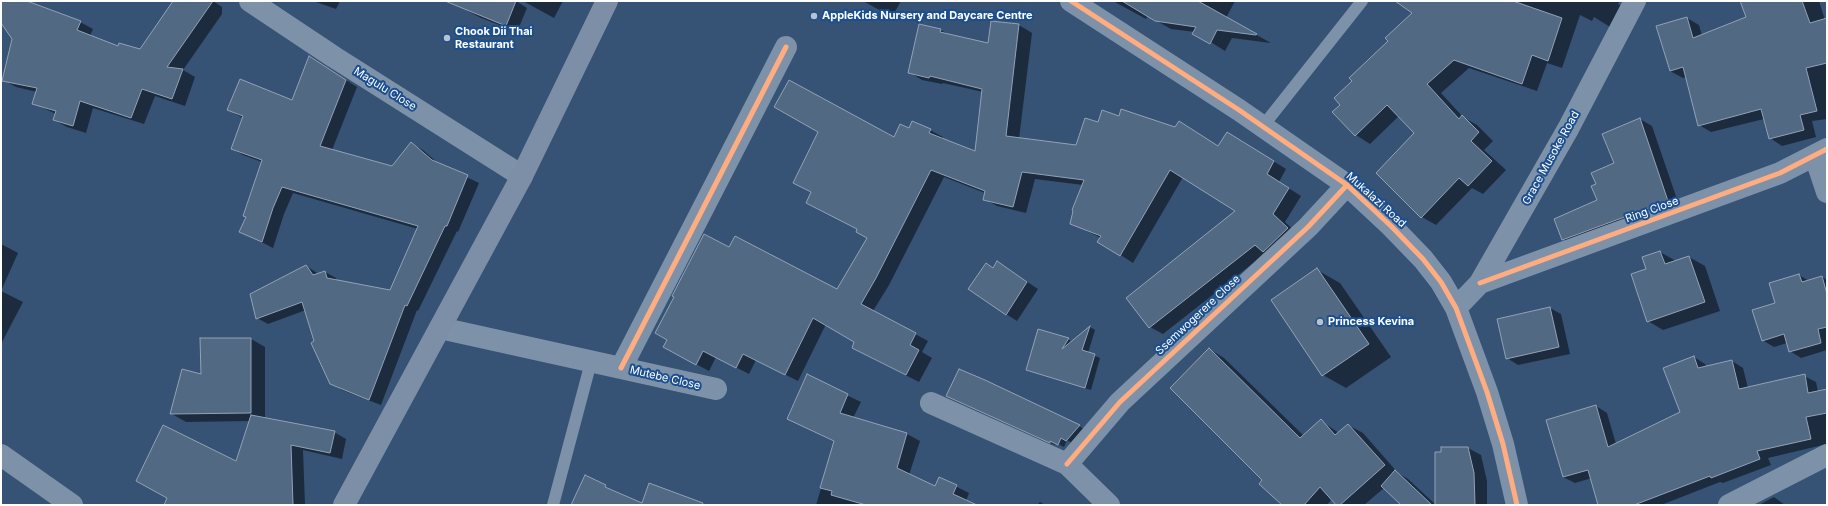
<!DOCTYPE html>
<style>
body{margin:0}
#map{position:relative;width:1828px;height:506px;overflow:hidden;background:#365274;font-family:Inter,sans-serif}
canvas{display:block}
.frame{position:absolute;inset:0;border:2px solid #fff;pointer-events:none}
</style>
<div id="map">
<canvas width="1828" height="506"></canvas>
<div class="frame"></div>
</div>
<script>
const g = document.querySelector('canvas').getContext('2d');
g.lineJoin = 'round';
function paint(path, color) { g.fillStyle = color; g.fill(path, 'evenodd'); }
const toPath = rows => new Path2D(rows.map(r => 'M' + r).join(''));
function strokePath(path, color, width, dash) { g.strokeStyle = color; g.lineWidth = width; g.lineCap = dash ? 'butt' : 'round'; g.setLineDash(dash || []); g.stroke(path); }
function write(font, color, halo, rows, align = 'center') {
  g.font = font + ' Inter,sans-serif'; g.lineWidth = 4; g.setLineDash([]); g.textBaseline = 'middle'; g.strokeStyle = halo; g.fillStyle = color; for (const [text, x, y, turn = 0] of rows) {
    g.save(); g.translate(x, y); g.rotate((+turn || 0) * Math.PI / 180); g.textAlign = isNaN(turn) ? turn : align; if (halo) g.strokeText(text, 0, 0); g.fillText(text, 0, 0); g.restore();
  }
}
const shadow = toPath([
 [1,1,31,1,30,3,80,22,93,29,90,36,119,47,140,50,174,1,213,1,222,7,222,14,183,70,195,77,185,106,155,96,144,124,93,108,86,133,67,127,54,120,56,114,33,103,37,92,16,87,3,80,13,38,1,22],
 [313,1,340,1,336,9],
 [472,1,516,1,527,8,517,32,479,17,468,11],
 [523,1,563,1,554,18],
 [863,1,901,1,892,17],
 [1113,1,1235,1,1226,18,1271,43,1232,38,1225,51,1195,32,1171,29,1148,16,1146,19],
 [1396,1,1620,1,1618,4,1627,9,1615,30,1594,17,1592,21,1580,15,1562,68,1547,63,1537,91,1469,68,1441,93,1463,117,1477,125,1493,141,1484,150,1506,170,1483,194,1472,188,1436,225,1422,217,1415,133,1399,116,1370,144,1356,135,1341,105,1389,41,1413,13],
 [1742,1,1819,1,1825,20,1827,19,1827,119,1812,121,1816,137,1782,146,1770,138,1764,119,1711,132,1699,125,1687,77,1683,78,1670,71,1687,18,1699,25,1702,36,1748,18],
 [992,22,1019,25,1032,33,1019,139,1077,146,1219,147,1240,140,1286,169,1279,182,1301,196,1285,222,1300,236,1266,253,1163,334,1150,327,1236,211,1183,177,1133,263,1099,241,1101,238,1071,223,1083,185,1035,179,1026,213,997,206,984,199,985,193,944,177,889,285,873,311,928,341,922,352,932,358,919,382,866,355,856,342,826,324,798,381,756,360,749,374,716,357,709,371,677,354,668,340,729,248,838,290,868,238,858,229,807,203,909,130,930,130,943,137,942,139,976,152,983,92,943,83,942,84,922,80,909,72,919,25,941,30,949,35,989,44],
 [310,57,357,87,332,150,392,168,412,144,423,150,439,164,479,183,458,232,457,231,418,311,417,310,381,405,342,390,331,383,306,310,268,324,257,318,306,266,319,274,325,272,336,278,337,281,390,291,418,229,293,193,284,214,273,248,240,231,247,217,262,162,243,155,232,149,243,118,228,110,293,101],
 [1640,119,1652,126,1680,208,1575,246,1563,239,1598,201,1597,185,1615,163],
 [1,244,18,253,1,291,23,302,1,344],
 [1660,252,1676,261,1689,257,1705,266,1720,311,1663,330,1648,321,1647,270],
 [994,269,1008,269,1038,289,1017,321,1006,314],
 [1317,270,1340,283,1391,357,1346,388,1323,375],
 [1799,275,1809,281,1822,277,1827,280,1827,350,1801,358,1790,351,1787,343,1774,347,1762,340,1776,304],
 [1550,308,1561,314,1570,354,1518,365,1507,358],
 [1090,327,1095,330,1088,353,1100,358,1091,390,1027,370,1068,339,1072,342],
 [201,339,251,339,265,347,265,419,334,432,346,439,342,459,303,450,305,505,166,505,236,463,250,421,186,422,172,414,202,376],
 [1209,349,1224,358,1304,436,1321,421,1339,433,1348,425,1363,433,1398,473,1408,479,1436,505,1403,505,1384,488,1364,505,1337,505,1332,499,1327,505,1284,505,1264,480],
 [1694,357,1705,364,1706,367,1732,361,1743,368,1748,388,1804,376,1816,382,1818,392,1827,390,1827,444,1768,458,1771,465,1723,483,1720,482,1661,505,1600,505,1592,478,1575,483,1563,477,1596,406,1607,413,1616,444,1681,413],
 [959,370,1079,426,1084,429,1072,443,1067,440,1064,447,1056,443,1055,445,952,399],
 [807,376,861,402,853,418,907,434,920,441,909,475,935,487,939,478,969,493,966,501,973,505,816,505,835,442,788,418],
 [1468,448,1481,455,1487,481,1487,505,1436,505],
 [1774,497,1785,505,1759,505],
 [1040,502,1045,505,1046,505,1037,505]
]);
const building = toPath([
 [1,1,27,1,81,21,77,30,118,46,119,43,140,49,173,1,213,1,167,67,183,69,172,99,142,89,131,118,80,101,73,126,53,120,56,111,32,104,37,88,2,81,12,39,1,23,1,1],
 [445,1,516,1,506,26,445,1],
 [1122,1,1198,1,1257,34,1256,35,1217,30,1210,44,1192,34,1196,27,1155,21,1122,1],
 [1395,1,1513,1,1562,18,1548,61,1532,55,1522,84,1454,60,1427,84,1459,119,1462,115,1479,132,1471,141,1492,161,1468,186,1459,178,1421,218,1376,173,1414,133,1387,105,1355,136,1332,112,1340,105,1334,98,1352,81,1349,78,1388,41,1385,38,1412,13,1395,1],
 [1740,1,1802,1,1810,23,1827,18,1827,63,1806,68,1817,111,1800,115,1804,130,1769,139,1761,109,1698,126,1683,67,1670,71,1656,26,1687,17,1693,38,1746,17,1740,1],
 [991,21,1019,24,1006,136,1076,145,1085,118,1098,122,1102,110,1119,116,1121,109,1175,127,1179,121,1218,146,1227,132,1274,161,1267,174,1289,188,1273,214,1288,228,1263,252,1255,245,1149,328,1126,298,1235,211,1170,170,1120,256,1097,242,1101,236,1070,224,1073,211,1072,210,1084,180,1022,172,1013,207,983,200,985,191,931,170,876,278,861,304,916,333,910,345,919,350,906,375,852,348,854,342,813,318,785,375,743,354,736,368,703,351,696,365,663,347,667,340,655,333,674,297,672,296,704,234,729,247,735,236,837,289,867,238,856,232,857,229,806,203,811,192,793,183,818,132,774,107,789,80,894,137,900,124,909,128,912,121,931,129,929,133,975,151,982,89,930,76,929,78,908,73,919,24,941,29,940,32,988,43,991,21],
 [309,56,346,80,320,146,392,166,411,142,432,160,468,175,447,226,445,226,407,306,405,305,369,400,330,384,311,343,314,341,302,302,256,319,250,294,306,265,313,275,325,271,327,278,390,290,418,226,282,187,273,208,262,242,239,232,246,217,243,216,262,160,231,149,243,116,227,110,240,79,292,100,309,56],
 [1640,118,1668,201,1562,240,1554,219,1597,200,1591,186,1596,184,1591,173,1614,163,1602,134,1640,118],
 [1660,251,1665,264,1689,256,1705,302,1647,322,1631,274,1646,269,1642,257,1660,251],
 [997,261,1027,282,1006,315,968,289,986,263,993,268,997,261],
 [1317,268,1369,344,1322,376,1271,300,1317,268],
 [1799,274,1802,282,1822,276,1827,294,1827,327,1818,329,1821,343,1789,352,1784,334,1762,341,1752,310,1775,303,1769,283,1799,274],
 [1550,307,1559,347,1506,359,1497,319,1550,307],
 [1090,326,1082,350,1095,354,1085,388,1026,370,1038,329,1069,338,1062,349,1090,326],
 [200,338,251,338,251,413,170,414,182,369,201,374,200,338],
 [1209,348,1300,438,1321,419,1335,435,1348,424,1385,465,1340,505,1336,505,1320,487,1304,505,1282,505,1259,484,1262,480,1170,388,1209,348],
 [1694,356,1698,368,1732,360,1739,389,1805,374,1808,393,1827,389,1827,413,1806,417,1811,439,1757,451,1760,459,1711,478,1710,476,1634,505,1598,505,1588,470,1563,477,1546,420,1596,405,1608,447,1680,412,1663,368,1694,356],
 [959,369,985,380,1080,425,1066,441,1061,438,1058,445,1050,441,1050,443,946,396,959,369],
 [807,374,848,394,840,413,907,433,897,468,935,486,939,477,957,485,953,494,977,505,866,505,831,495,832,491,820,488,834,441,787,419,807,374],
 [251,415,335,431,330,453,291,445,293,505,164,505,167,498,136,481,163,425,236,461,251,415],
 [1441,447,1468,447,1474,473,1475,505,1435,505,1435,452,1441,452,1441,447],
 [1395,470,1432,505,1401,505,1381,486,1395,470],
 [585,475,606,485,605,487,642,503,649,483,703,503,702,505,571,505,585,475]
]);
const service = toPath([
 [1263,126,1362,1],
 [553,505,591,362]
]);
const minor = toPath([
 [250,1,334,57,522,176],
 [1071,1,1239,110,1347,185,1391,226,1423,259,1441,282,1456,308,1487,392,1503,444,1517,505],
 [1815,156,1827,192],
 [1480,283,1780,173,1827,149],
 [1456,308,1480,283,1568,129,1635,1],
 [440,328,716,389],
 [621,368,786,47],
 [931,403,1067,464,1109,505],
 [1,455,72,505],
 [1067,464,1120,402,1308,227,1347,185],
 [1729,505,1827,455]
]);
const primary = toPath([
 [344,505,522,176,607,1]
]);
const cycleway = toPath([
 [1071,1,1239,110,1347,185,1391,226,1423,259,1441,282,1456,308,1487,392,1503,444,1517,505],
 [1480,283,1780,173,1827,149],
 [621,368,786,47],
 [1067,464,1120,402,1308,227,1347,185]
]);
const markers = [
 [814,16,4,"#b9c2ce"],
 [447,38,4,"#b9c2ce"],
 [1320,322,4,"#b9c2ce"]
];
const poiNames = [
 ["AppleKids Nursery and Daycare Centre",822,16],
 ["Chook Dii Thai",455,32],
 ["Restaurant",455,45],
 ["Princess Kevina",1328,322]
];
const streetNames = [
 ["Magulu Close",385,89,32],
 ["Grace Musoke Road",1551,158,-61],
 ["Mukalazi Road",1376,200,42],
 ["Ring Close",1652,210,-20],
 ["Ssemwogerere Close",1198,315,-43],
 ["Mutebe Close",665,378,13]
];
paint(shadow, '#0007');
paint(building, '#526984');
strokePath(building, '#92a2b6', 1);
strokePath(service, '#7d92a8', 12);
strokePath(minor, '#7d92a8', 22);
strokePath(primary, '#7d8ea7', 22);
strokePath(cycleway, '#ffac80', 5);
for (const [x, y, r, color] of markers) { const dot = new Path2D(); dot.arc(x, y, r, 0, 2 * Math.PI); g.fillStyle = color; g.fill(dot); strokePath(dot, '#1b4f8f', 1.5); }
write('bold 11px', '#fff', '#1b4f8f', poiNames, 'left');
write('11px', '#fff', '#1b4f8f', streetNames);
</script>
